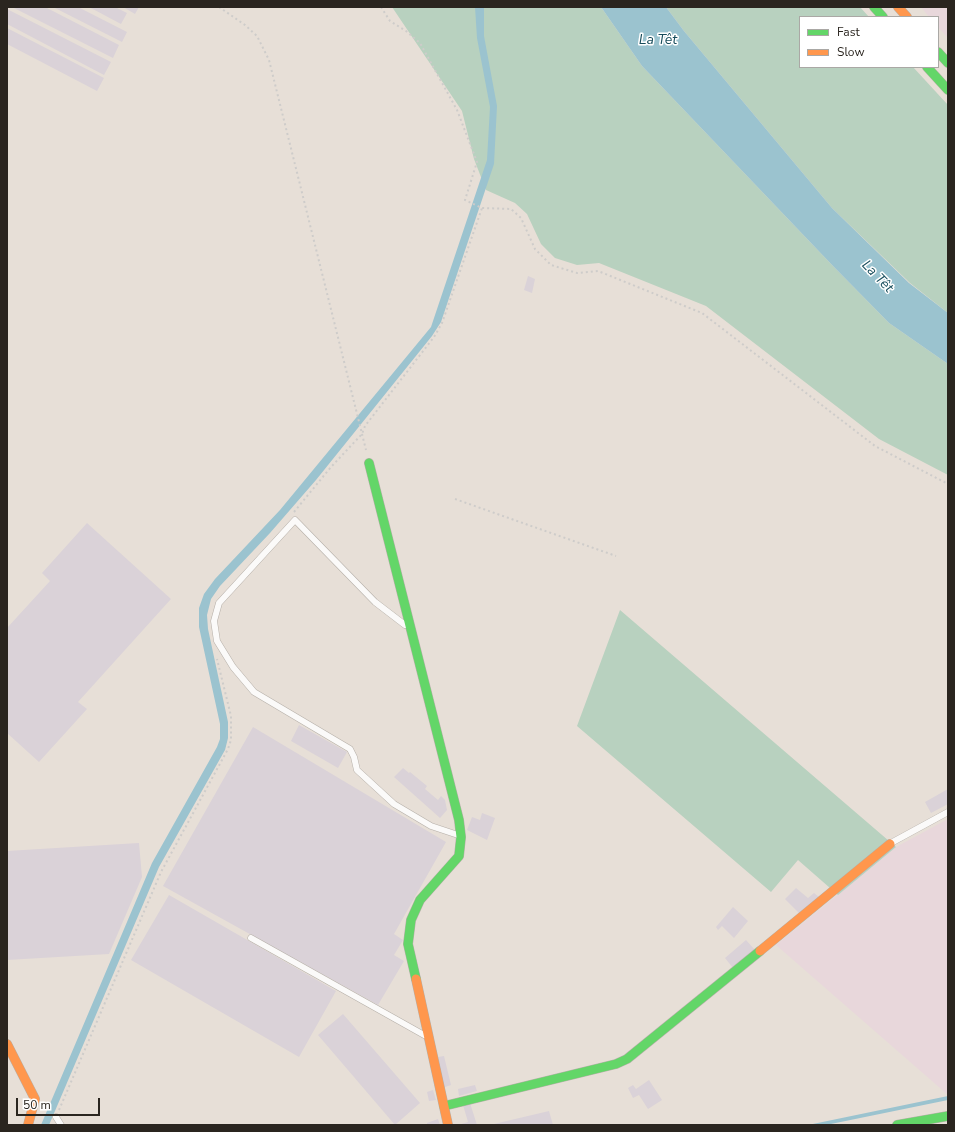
<!DOCTYPE html>
<meta charset="utf-8">
<style>
body{margin:0}
#map{position:relative;width:955px;height:1132px;overflow:hidden;background:#e7dfd7;font-family:"Nunito Sans",sans-serif}
canvas{display:block}
.frame{position:absolute;inset:0;border:8px solid #2a251f;pointer-events:none}
.legend{position:absolute;left:799px;top:16px;width:140px;height:52px;box-sizing:border-box;background:#fff;border:1px solid #aaa8a5;margin:0;padding:5px 7px;list-style:none;font-size:12px;color:#2a251f}
.legend li{display:flex;align-items:center;gap:8px;height:20px}
.legend b{width:20px;border:1px solid #aaa8a5}
.scale{position:absolute;left:16px;top:1098px;width:84px;height:18px;box-sizing:border-box;border:2px solid #2a251f;border-top:0;padding-left:5px;font-size:12px;line-height:14px;white-space:nowrap;color:#2a251f;-webkit-text-stroke:3px #fff;paint-order:stroke}
</style>
<div id="map">
<canvas width="955" height="1132"></canvas>
<div class="frame"></div>
<ul class="legend">
<li><b style="height:5px;background:#63d668"></b>Fast</li>
<li><b style="height:5px;background:#ff974d"></b>Slow</li>
</ul>
<div class="scale">50 m</div>
</div>
<script>
const g = document.querySelector('canvas').getContext('2d');
g.lineJoin = 'round';
function paint(path, color) { g.fillStyle = color; g.fill(path, 'evenodd'); }
const toPath = rows => new Path2D(rows.map(r => 'M' + r).join(''));
function strokePath(path, color, width, dash) { g.strokeStyle = color; g.lineWidth = width; g.lineCap = dash ? 'butt' : 'round'; g.setLineDash(dash || []); g.stroke(path); }
function write(font, color, halo, rows, align = 'center') {
  g.font = font + ' "Nunito Sans",sans-serif'; g.lineWidth = 3; g.setLineDash([]); g.textBaseline = 'middle'; g.strokeStyle = halo; g.fillStyle = color; for (const [text, x, y, turn = 0] of rows) {
    g.save(); g.translate(x, y); g.rotate((+turn || 0) * Math.PI / 180); g.textAlign = isNaN(turn) ? turn : align; if (halo) g.strokeText(text, 0, 0); g.fillText(text, 0, 0); g.restore();
  }
}
const industrial = toPath([
 [921,7,948,7,948,38,938,27,938,17,929,17],
 [948,819,948,1095,776,945,896,847]
]);
const green = toPath([
 [392,7,601,7,642,66,832,265,889,323,948,364,948,475,879,439,706,306,599,263,577,265,555,258,541,244,527,214,515,203,486,190,474,159,462,111],
 [666,7,860,7,869,17,800,17,800,67,913,67,948,105,948,313,910,283,832,208,684,31],
 [620,610,896,847,838,895,798,860,771,892,577,726]
]);
const water = toPath([
 [475,7,484,7,484,36,497,106,494,164,441,322,432,336,316,480,270,533,220,586,211,599,207,615,208,629,228,722,228,738,225,750,159,867,49,1125,41,1125,152,863,217,747,220,739,220,724,199,627,199,608,204,594,215,579,280,510,431,327,487,160,490,107,477,38],
 [601,7,666,7,684,31,832,208,909,283,948,313,948,364,889,323,832,265,642,66],
 [948,1096,948,1100,826,1125,808,1125]
]);
const building = toPath([
 [12,7,45,7,119,45,113,58],
 [53,7,78,7,127,32,122,42],
 [89,7,115,7,127,13,121,24],
 [123,7,139,7,135,14],
 [7,9,111,62,104,75,7,24],
 [7,28,104,78,97,91,7,44],
 [528,276,535,279,532,293,524,290],
 [87,523,171,599,78,702,87,709,39,762,7,733,7,628,50,581,42,573],
 [299,725,347,752,338,768,291,741],
 [253,727,446,842,394,934,403,940,394,955,404,961,378,1005,163,886],
 [403,768,409,773,410,772,427,786,425,789,438,800,441,796,445,800,447,810,440,818,394,777],
 [948,789,948,804,931,813,925,802],
 [482,813,495,818,487,840,467,830,472,817,480,820],
 [139,843,142,877,109,954,7,960,7,851],
 [796,888,808,898,814,893,819,897,799,913,785,899],
 [169,895,336,991,299,1057,131,960],
 [733,907,748,921,734,938,722,926,718,930,716,927],
 [746,940,755,950,733,968,725,958],
 [343,1014,420,1103,395,1125,318,1035],
 [444,1056,451,1085,442,1088,438,1057],
 [649,1080,662,1100,648,1109,639,1095,633,1098,628,1088,633,1085,636,1089],
 [475,1085,477,1091,459,1096,458,1089],
 [433,1090,436,1100,429,1101,427,1092],
 [470,1103,477,1125,458,1125,468,1122,463,1105],
 [549,1111,553,1125,494,1125,494,1124],
 [438,1119,440,1125,427,1125,427,1123]
]);
const path = toPath([
 [219,7,245,25,257,36,269,60,366,450],
 [381,7,390,21,406,31,420,43,457,110,477,162,465,200,482,208,511,209,521,218,535,249,551,265,577,273,598,271,702,313,875,446,948,484],
 [455,499,616,556],
 [294,512,331,467,362,434,365,426,434,337,442,323,482,208],
 [59,1110,161,872,228,749,231,740,231,716,217,659]
]);
const lane = toPath([
 [405,625,375,602,295,520,219,603,214,621,217,641,233,667,254,692,350,749,354,757,357,770,394,804,431,826,458,835],
 [891,843,948,812],
 [251,938,424,1035],
 [56,1117,61,1125]
]);
const fast = toPath([
 [874,7,883,17],
 [938,52,948,63],
 [927,67,948,90],
 [369,463,459,820,461,837,459,856,420,900,411,920,408,944,416,979],
 [444,1106,616,1064,627,1059,760,951],
 [897,1125,948,1116]
]);
const slow = toPath([
 [898,7,907,17],
 [760,951,890,844],
 [416,979,448,1125],
 [7,1044,35,1099,28,1125]
]);
const waterNames = [
 ["La Têt",658,41],
 ["La Têt",877,277,46]
];
paint(industrial, '#e8d7db');
paint(green, '#b8d1bf');
paint(water, '#9bc3cf');
paint(building, '#dad2d8');
strokePath(lane, '#b5afa8', 7);
strokePath(fast, '#b5afa8', 10);
strokePath(slow, '#b5afa8', 10);
strokePath(path, '#ceccca', 2, [2, 3]);
strokePath(lane, '#fbfaf9', 6);
strokePath(fast, '#63d668', 9);
strokePath(slow, '#ff974d', 9);
write('italic 14px', '#174c5b', '#fff', waterNames);
</script>
